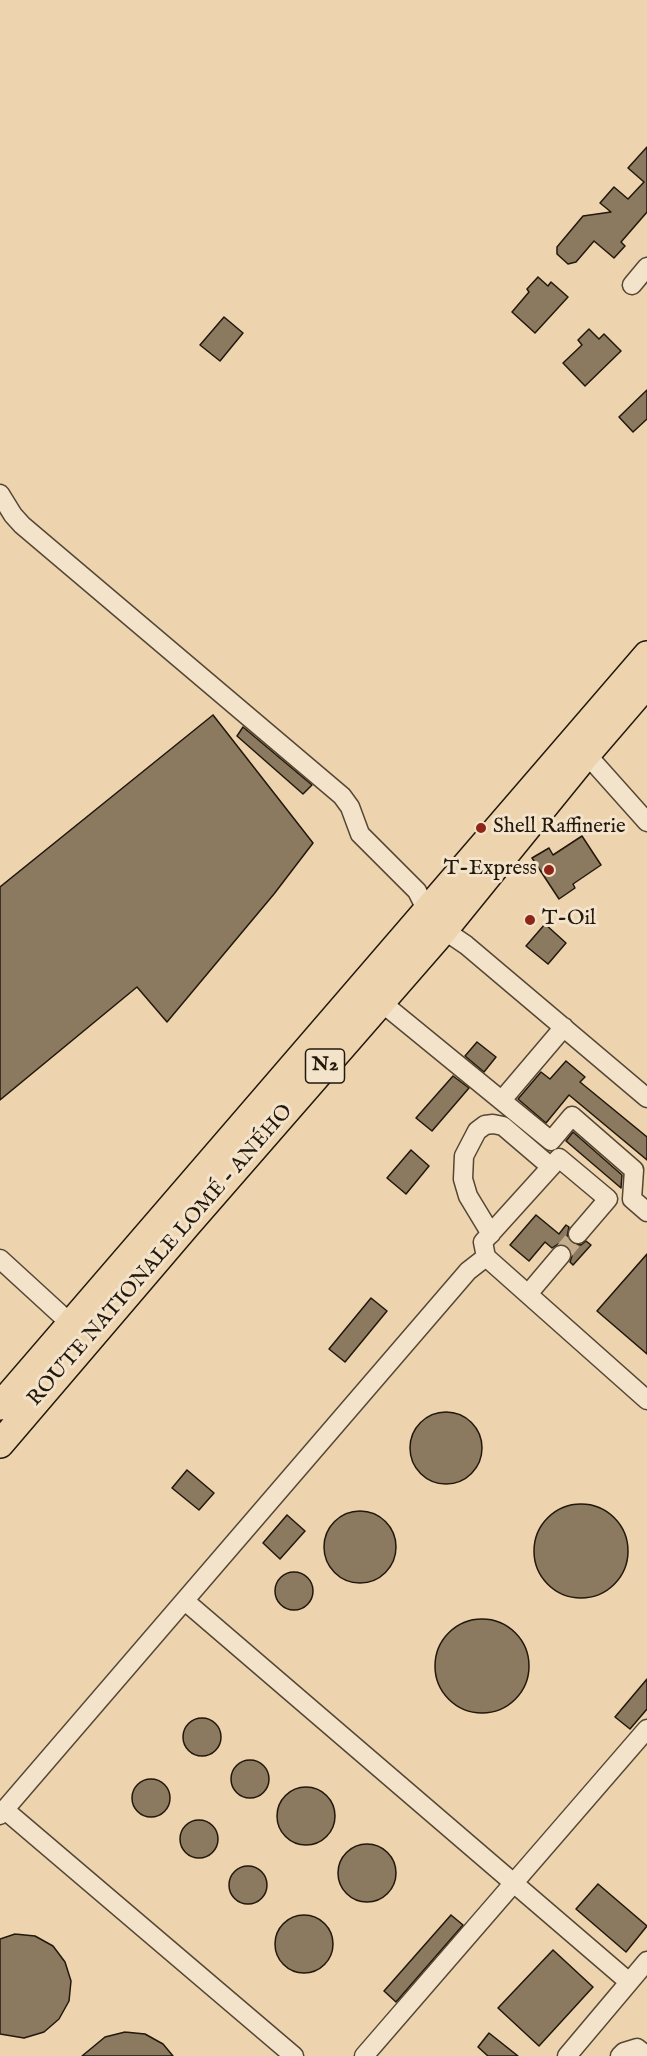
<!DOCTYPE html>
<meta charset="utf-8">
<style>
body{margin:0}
canvas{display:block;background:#edd4ae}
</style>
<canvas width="647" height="2056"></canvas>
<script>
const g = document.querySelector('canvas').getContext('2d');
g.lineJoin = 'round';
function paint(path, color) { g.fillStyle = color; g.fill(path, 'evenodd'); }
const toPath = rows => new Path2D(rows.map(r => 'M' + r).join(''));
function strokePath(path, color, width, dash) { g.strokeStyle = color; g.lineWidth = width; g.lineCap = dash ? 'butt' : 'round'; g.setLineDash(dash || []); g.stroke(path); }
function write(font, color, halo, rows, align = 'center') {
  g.font = font + ' "IM FELL English",serif'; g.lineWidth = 6; g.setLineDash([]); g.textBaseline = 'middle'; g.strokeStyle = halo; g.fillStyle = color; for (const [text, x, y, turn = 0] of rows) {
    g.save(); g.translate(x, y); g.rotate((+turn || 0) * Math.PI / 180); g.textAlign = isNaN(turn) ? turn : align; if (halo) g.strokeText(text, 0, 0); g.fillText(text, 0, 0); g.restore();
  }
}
const building = toPath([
 [647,147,647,212,621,242,625,246,614,258,594,241,576,262,568,264,557,254,557,247,583,216,611,212,600,203,614,187,628,199,644,182,628,168,647,147],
 [538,277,548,286,551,282,568,297,535,333,512,312,529,292,527,289,538,277],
 [224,317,243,333,220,361,200,345,224,317],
 [589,329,599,339,604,334,621,351,585,386,563,363,582,345,578,340,589,329],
 [647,390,647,419,633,432,619,417,647,390],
 [213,715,313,843,274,894,167,1022,137,987,0,1100,0,887,213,715],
 [243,727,312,785,303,794,237,736,243,727],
 [582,836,601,865,573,884,575,888,559,899,532,858,549,848,553,855,582,836],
 [545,924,566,943,548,964,526,946,545,924],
 [477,1042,496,1057,484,1072,465,1056,477,1042],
 [566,1061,585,1077,580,1082,647,1137,647,1160,569,1095,546,1123,518,1099,541,1072,550,1079,566,1061],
 [453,1076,469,1088,432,1131,416,1118,453,1076],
 [573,1132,622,1175,621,1188,566,1141,573,1132],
 [411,1150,429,1166,406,1194,387,1178,411,1150],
 [536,1215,559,1234,566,1225,569,1227,567,1237,571,1243,581,1245,586,1241,591,1245,573,1265,570,1262,572,1256,571,1251,564,1244,558,1244,552,1248,545,1242,529,1261,510,1245,536,1215],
 [647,1254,647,1354,597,1311,647,1254],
 [371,1298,387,1311,345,1362,329,1349,371,1298],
 '410 1448a36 36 0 1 1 72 0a36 36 0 1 1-72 0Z',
 [187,1470,214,1493,199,1510,172,1488,187,1470],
 '534 1551a47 47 0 1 1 94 0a47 47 0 1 1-94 0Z',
 '324 1547a36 36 0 1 1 72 0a36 36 0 1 1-72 0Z',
 [287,1515,305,1531,280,1559,263,1543,287,1515],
 '275 1591a19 19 0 1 1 38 0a19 19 0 1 1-38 0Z',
 '435 1666a47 47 0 1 1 94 0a47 47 0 1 1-94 0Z',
 [647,1679,647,1709,630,1729,615,1717,647,1679],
 '183 1737a19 19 0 1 1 38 0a19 19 0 1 1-38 0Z',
 '231 1779a19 19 0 1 1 38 0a19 19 0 1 1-38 0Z',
 '132 1798a19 19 0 1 1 38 0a19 19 0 1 1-38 0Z',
 '277 1816a29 29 0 1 1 58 0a29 29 0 1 1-58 0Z',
 '180 1839a19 19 0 1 1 38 0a19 19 0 1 1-38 0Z',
 '338 1873a29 29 0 1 1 58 0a29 29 0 1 1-58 0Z',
 '229 1885a19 19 0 1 1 38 0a19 19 0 1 1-38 0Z',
 [598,1884,647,1926,626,1952,576,1909,598,1884],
 [451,1915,463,1925,396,2002,384,1991,451,1915],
 '275 1944a29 29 0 1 1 58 0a29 29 0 1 1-58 0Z',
 [15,1934,35,1936,53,1946,65,1962,71,1981,69,2001,59,2019,44,2032,24,2038,0,2034,0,1939,15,1934],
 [553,1950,593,1987,539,2046,498,2008,553,1950],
 [125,2032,145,2034,163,2044,173,2056,82,2056,105,2037,125,2032],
 [489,2033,518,2056,488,2056,478,2047,489,2033]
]);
const minorTunnel = toPath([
 [561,1255,578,1234]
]);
const minor = toPath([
 [632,285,647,267],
 [0,494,13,515,22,525,342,796,350,807,360,834,417,891,427,911,444,930,466,945,647,1098],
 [580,747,647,822],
 [381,1002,551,1141,572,1116,634,1170,632,1199,647,1212],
 [502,1100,564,1027],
 [491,1234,468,1196,463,1179,464,1156,477,1131,485,1125,493,1124,503,1126,551,1167],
 [578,1234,608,1199,559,1158,483,1242,486,1257,647,1400],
 [0,1259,71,1324],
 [528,1294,561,1255],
 [185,1601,629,1982],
 [5,1810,294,2056],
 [0,1815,468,1271,486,1257],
 [364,2056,647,1729],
 [567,2056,647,1961],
 [620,2056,624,2052,637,2048,647,2056]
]);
const highway = toPath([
 [0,1406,647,655],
 [0,1444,187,1225,444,930,586,755,647,684]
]);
const markers = [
 [481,828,6,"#8f2418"],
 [549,870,6,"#8f2418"],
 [530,920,6,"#8f2418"]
];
const shields = [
 [325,1066,39]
];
const shieldNames = [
 ["N2",325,1066]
];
const poiNames = [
 ["Shell Raffinerie",493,828],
 ["T-Express",537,870,"right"],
 ["T-Oil",542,920]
];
const streetNames = [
 ["ROUTE NATIONALE LOMÉ - ANÉHO",161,1256,-49]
];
paint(building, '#8c7a60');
strokePath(building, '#22180c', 1.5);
strokePath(minorTunnel, '#c4ae8e', 18, [18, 9]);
strokePath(minor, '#554734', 21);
strokePath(highway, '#22180c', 30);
strokePath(minor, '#f3e3ca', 18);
strokePath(highway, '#edd4ae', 27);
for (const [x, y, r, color] of markers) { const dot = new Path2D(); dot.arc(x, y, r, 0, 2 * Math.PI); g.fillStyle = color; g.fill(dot); strokePath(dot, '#f3e3ca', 2); }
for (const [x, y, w] of shields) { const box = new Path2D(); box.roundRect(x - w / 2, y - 17, w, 34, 4.5); g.fillStyle = '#f3e3ca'; g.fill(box); strokePath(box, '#22180c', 1.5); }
write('bold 20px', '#22180c', null, shieldNames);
write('21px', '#22180c', '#f3e3ca', poiNames, 'left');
write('21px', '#22180c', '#f3e3ca', streetNames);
</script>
